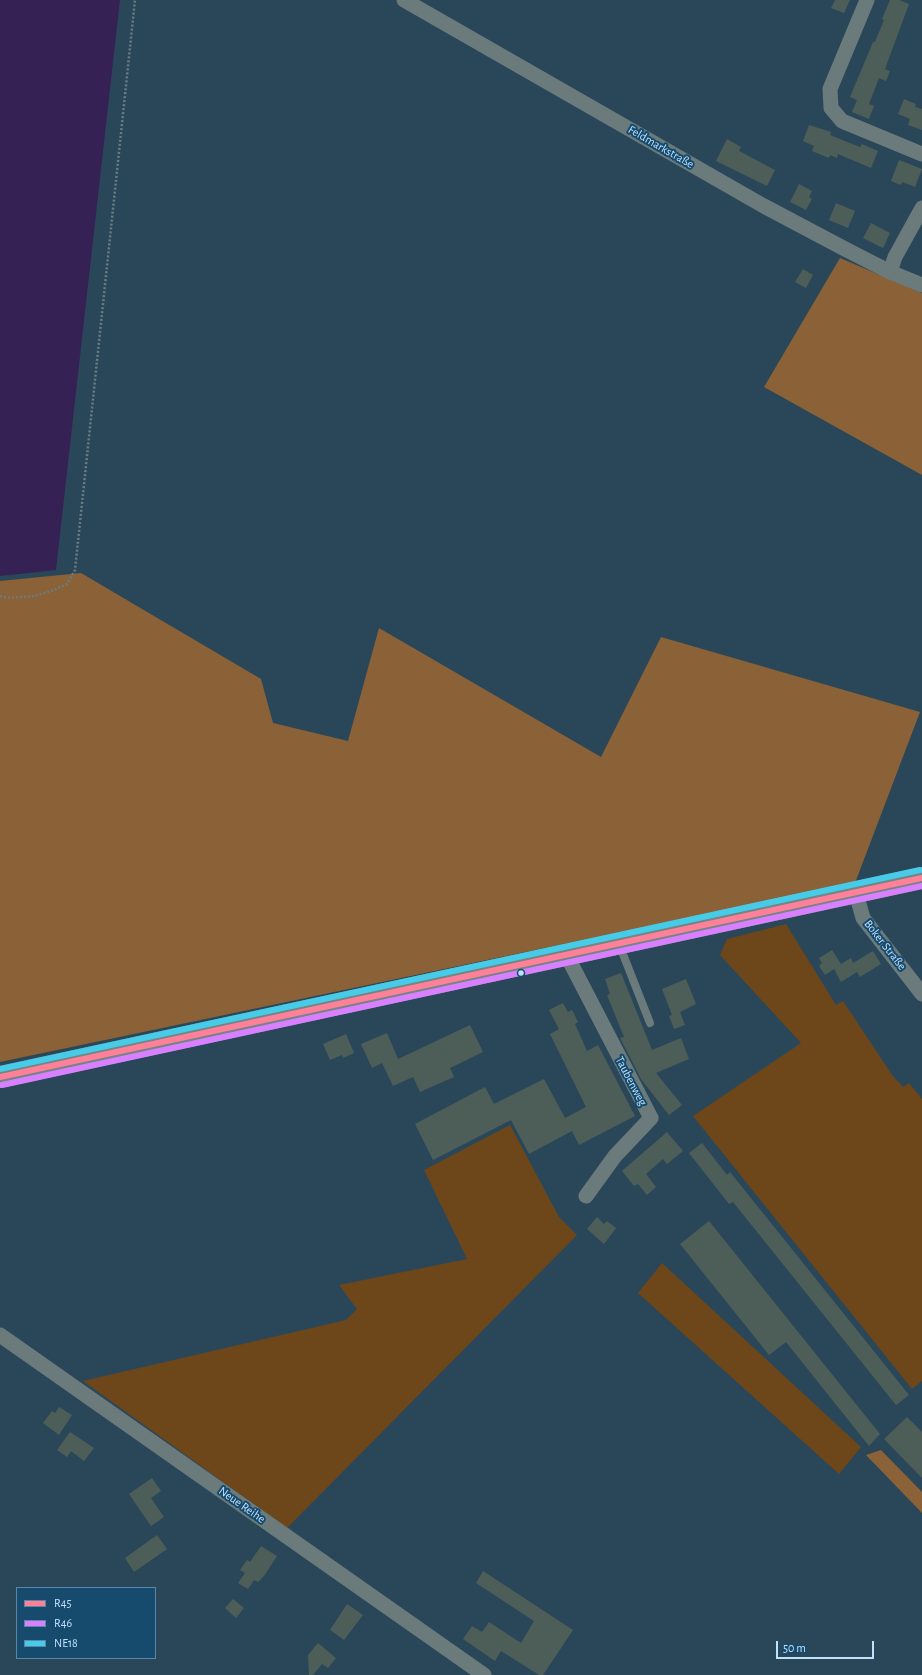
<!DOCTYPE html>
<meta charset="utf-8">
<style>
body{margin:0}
#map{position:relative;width:922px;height:1675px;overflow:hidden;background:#2a475a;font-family:"Alegreya Sans",sans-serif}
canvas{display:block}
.legend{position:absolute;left:16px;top:1587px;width:140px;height:72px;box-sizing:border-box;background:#164b6e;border:1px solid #5a87a7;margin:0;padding:5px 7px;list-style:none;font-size:12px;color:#c0e1fc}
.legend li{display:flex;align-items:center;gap:8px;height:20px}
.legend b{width:20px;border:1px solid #5a87a7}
.scale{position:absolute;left:776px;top:1641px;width:98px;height:18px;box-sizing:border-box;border:2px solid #c0e1fc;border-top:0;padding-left:5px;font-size:12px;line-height:14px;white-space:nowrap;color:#c0e1fc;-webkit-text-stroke:3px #164b6e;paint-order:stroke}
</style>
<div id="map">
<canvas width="922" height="1675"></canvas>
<ul class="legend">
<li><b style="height:5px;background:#ff8098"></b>R45</li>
<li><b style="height:5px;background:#d880ff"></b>R46</li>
<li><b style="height:5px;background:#46cce9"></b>NE18</li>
</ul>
<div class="scale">50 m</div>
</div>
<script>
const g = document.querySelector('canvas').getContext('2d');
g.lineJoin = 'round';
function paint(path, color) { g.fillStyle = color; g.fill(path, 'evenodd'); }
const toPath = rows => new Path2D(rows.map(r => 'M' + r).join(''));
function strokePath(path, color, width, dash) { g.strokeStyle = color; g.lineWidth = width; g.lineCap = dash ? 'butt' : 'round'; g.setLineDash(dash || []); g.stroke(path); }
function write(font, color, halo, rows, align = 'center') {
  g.font = font + ' "Alegreya Sans",sans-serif'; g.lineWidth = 4; g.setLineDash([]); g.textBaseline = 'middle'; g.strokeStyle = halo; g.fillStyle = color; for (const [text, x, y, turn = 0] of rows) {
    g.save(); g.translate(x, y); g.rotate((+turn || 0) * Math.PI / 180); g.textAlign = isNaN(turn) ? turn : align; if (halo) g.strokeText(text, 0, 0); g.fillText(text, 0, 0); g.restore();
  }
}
const green = toPath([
 [786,924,836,1005,843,1001,892,1075,903,1087,909,1083,922,1099,922,1381,912,1389,693,1116,801,1043,720,955,727,939],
 [510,1125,559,1217,577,1235,287,1528,83,1381,346,1320,357,1309,339,1285,467,1259,424,1170],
 [662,1263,861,1447,839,1474,638,1293]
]);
const forest = toPath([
 [840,258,922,293,922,475,764,387],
 [81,573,261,679,273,723,348,741,379,628,601,757,661,637,920,712,855,883,0,1062,0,581],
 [881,1450,922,1492,922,1513,866,1455]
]);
const water = toPath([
 [0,0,120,0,56,570,0,576]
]);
const building = toPath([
 [835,0,850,0,844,13,831,8],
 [890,0,899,0,909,4,885,69,890,71,886,81,879,78,869,104,874,106,869,119,852,112,857,100,850,97,873,42,875,42,884,20,882,19],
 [904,99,916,104,915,107,922,109,922,130,908,125,910,119,898,114],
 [809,125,831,132,830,135,860,147,862,144,878,151,871,168,838,154,837,158,830,155,829,158,812,151,814,146,803,141],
 [727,139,741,147,739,151,775,170,767,186,716,161],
 [899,160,922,169,915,187,902,182,901,185,891,181],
 [799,184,812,191,809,197,812,199,806,210,790,202],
 [836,203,855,211,848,228,829,220],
 [871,223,890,233,883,248,863,238],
 [803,269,813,275,806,288,795,282],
 [832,950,841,964,851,958,853,963,873,951,881,964,860,977,857,972,841,982,834,969,825,975,819,966,822,963,819,958],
 [621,973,652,1050,681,1038,689,1059,656,1073,682,1105,669,1115,641,1079,620,1038,624,1037,607,995,610,994,605,979],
 [686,979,696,1004,680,1012,685,1025,674,1029,669,1016,672,1015,662,989],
 [563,1003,568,1012,572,1010,578,1022,575,1024,587,1051,598,1045,635,1116,579,1145,572,1131,529,1154,511,1120,433,1160,415,1124,485,1087,494,1104,544,1079,565,1118,586,1107,550,1034,559,1029,549,1010],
 [470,1025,483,1052,450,1068,454,1077,420,1092,413,1077,393,1086,382,1063,372,1068,361,1044,387,1033,398,1059],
 [346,1034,354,1053,343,1058,342,1055,330,1060,323,1044],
 [667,1132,683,1151,667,1164,663,1159,646,1174,656,1187,647,1195,638,1184,634,1186,622,1171],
 [702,1143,727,1175,730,1172,909,1395,896,1405,733,1202,729,1204,689,1153],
 [597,1217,604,1224,607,1221,616,1228,604,1244,587,1229],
 [709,1221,880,1434,869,1446,786,1342,769,1355,680,1244],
 [59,1407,72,1415,59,1435,43,1423,52,1411,55,1413],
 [907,1417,922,1432,922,1478,884,1439],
 [70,1432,94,1448,84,1461,71,1451,67,1457,57,1450],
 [152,1478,161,1491,151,1498,164,1517,151,1526,129,1494],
 [157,1535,167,1549,134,1572,125,1558],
 [261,1546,277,1556,264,1576,258,1582,254,1580,248,1589,238,1583,245,1573,240,1570,247,1560,250,1562],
 [483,1571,573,1630,543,1675,539,1675,501,1651,495,1661,463,1639,472,1626,482,1632,489,1622,521,1643,534,1621,476,1583],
 [233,1599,244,1608,236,1618,225,1608],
 [347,1604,363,1615,344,1640,330,1630],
 [318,1643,336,1658,328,1668,322,1664,313,1675,309,1675,308,1655]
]);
const path = toPath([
 [0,596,10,598,34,596,54,590,67,584,75,570,135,0]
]);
const service = toPath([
 [619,944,650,1023]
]);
const minor = toPath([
 [404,0,762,205,845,249,890,272,922,285],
 [867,0,830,89,831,108,842,121,922,154],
 [890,272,895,257,922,208],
 [856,893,863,918,922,994],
 [566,954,651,1118,615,1156,586,1196],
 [0,1335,484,1675]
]);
const secondary = toPath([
 [0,1077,922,878]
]);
const bus1 = toPath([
 [0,1077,922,878]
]);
const bus2 = toPath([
 [2,1085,922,886]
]);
const bus3 = toPath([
 [0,1069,920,870]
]);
const markers = [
 [521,973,3.5,"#c0e1fc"]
];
const streetNames = [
 ["Feldmarkstraße",661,147,30],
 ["Boker Straße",885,945,52],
 ["Taubenweg",631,1081,62],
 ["Neue Reihe",242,1505,35]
];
paint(green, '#6d461a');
paint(forest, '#8b6137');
paint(water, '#362154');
paint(building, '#4d5e58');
strokePath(path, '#6b7c80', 2.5, [2, 2]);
strokePath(service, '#6b7a7b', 8);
strokePath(minor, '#6b7a7b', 15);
strokePath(secondary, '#738585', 22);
strokePath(bus1, '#ff8098', 6);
strokePath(bus2, '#d880ff', 6);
strokePath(bus3, '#46cce9', 6);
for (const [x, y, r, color] of markers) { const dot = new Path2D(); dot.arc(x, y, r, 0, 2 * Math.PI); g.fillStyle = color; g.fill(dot); strokePath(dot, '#164b6e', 1.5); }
write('12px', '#c0e1fc', '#164b6e', streetNames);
</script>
